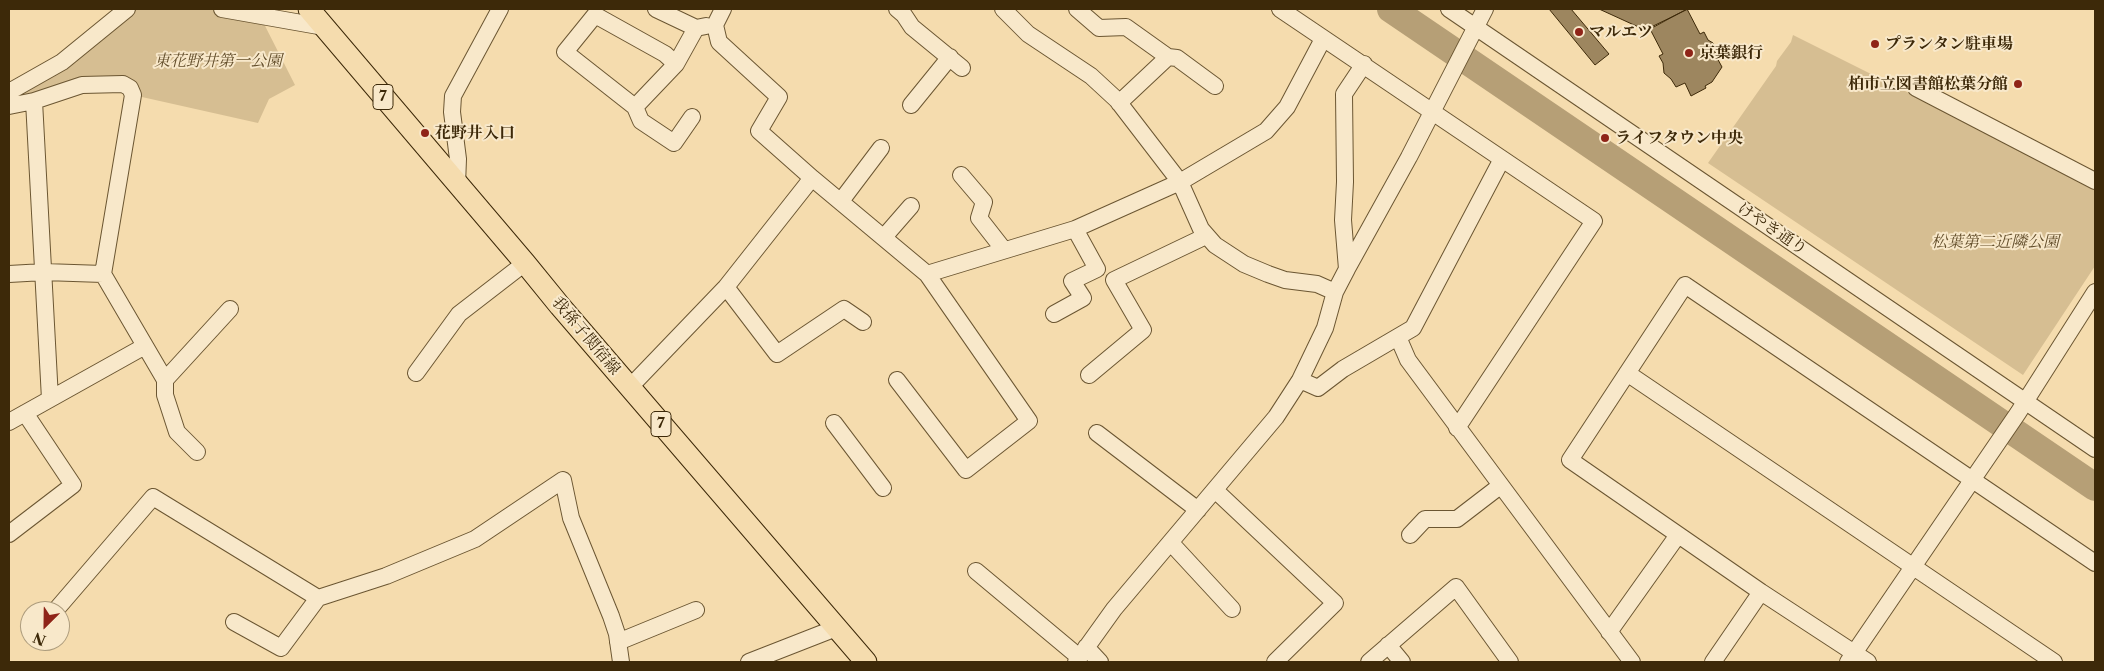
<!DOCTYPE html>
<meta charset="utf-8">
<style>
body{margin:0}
#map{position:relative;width:2104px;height:671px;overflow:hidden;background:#f5dcae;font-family:"Libre Caslon Text",serif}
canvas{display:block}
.frame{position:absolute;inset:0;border:10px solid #3d2909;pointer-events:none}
.north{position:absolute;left:20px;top:601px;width:50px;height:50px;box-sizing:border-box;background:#f8e8ca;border:1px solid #ad9c7d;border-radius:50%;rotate:203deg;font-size:14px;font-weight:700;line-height:20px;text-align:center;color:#3d2909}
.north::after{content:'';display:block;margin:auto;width:18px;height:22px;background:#8f2418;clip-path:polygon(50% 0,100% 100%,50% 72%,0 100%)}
</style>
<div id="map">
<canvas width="2104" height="671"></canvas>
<div class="frame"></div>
<div class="north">N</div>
</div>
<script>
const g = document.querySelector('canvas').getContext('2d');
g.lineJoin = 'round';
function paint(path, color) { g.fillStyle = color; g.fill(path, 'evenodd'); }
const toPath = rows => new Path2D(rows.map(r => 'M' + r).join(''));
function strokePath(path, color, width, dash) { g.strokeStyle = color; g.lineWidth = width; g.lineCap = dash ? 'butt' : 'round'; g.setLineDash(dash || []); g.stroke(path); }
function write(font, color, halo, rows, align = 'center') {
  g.font = font + ' "Libre Caslon Text","Noto Serif JP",serif'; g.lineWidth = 4; g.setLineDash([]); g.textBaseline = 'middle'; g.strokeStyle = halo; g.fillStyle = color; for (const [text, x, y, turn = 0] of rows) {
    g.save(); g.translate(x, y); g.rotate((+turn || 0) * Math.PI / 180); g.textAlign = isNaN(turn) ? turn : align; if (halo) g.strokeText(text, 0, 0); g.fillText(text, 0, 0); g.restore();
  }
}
const green = toPath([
 [127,9,222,9,260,16,295,85,269,99,258,123,133,95,123,84,9,106,9,92],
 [1793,35,2095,186,2095,266,2023,375,1708,163,1776,66,1777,61,1791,42]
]);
const river = toPath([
 [1391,9,2095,487]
]);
const building = toPath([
 [1549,9,1571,9,1609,54,1595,65,1549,9],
 [1599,9,1688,9,1645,30,1599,9],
 [1687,9,1700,34,1704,32,1708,40,1713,43,1716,56,1722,67,1712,82,1705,86,1706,88,1691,96,1685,83,1676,87,1671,79,1664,73,1663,63,1659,56,1663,54,1650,29,1687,9]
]);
const minor = toPath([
 [222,9,324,27],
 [656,9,696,28,706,26],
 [723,9,715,25,719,42,779,97,759,131,812,178],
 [897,9,904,15,912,27,962,68],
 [1003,9,1028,34,1091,76,1117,100,1180,182,1201,229,1215,245,1244,264,1268,274,1285,280,1317,284,1335,292],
 [1077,9,1099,28,1126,27,1168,57,1119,103],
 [1280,9,1594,221,1457,428],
 [1449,9,2095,449],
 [1168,57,1177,58,1215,86],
 [676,64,665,54,595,15,565,52,635,107,676,64,696,28],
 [1916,88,2095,181],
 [9,92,62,62,127,9],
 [34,101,50,399],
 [911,105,950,57],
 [9,106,34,101,82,85,123,84,130,88,133,95,103,274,165,380,165,395,177,432,197,452],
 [635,107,641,121,674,143,692,117],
 [961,175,984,202,979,218,1004,250],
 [457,185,458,159,452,112,453,96,500,9],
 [841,201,881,148],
 [884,237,911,206],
 [1347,269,1343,220,1345,182,1344,94,1364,64],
 [9,274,44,272,103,274],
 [927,274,1075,229,1180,182,1266,131,1287,107,1323,39],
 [726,287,777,354,844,309,863,322],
 [1054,314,1083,298,1072,281,1097,269,1075,229],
 [1398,337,1408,360,1632,662],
 [416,373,459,314,525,263],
 [1627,373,2054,662],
 [1089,375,1143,330,1114,280,1206,236],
 [165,380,230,309],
 [1300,380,1318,388,1343,369,1413,328,1502,159],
 [630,387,726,287,812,178,927,274,1029,421,966,470,897,380],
 [9,422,145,346],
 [834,423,883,488],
 [1097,433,1198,510],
 [1215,490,1335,603,1275,662],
 [9,534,73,485,25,413],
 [1410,535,1425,519,1457,519,1500,486],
 [1171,543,1232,609],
 [976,571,1079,657],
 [55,611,153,497,318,598,386,576,475,539,563,480,571,518,611,616,617,634,621,662],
 [234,622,281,648,318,598],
 [1609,632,1678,535],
 [618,642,696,610],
 [1388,645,1402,662],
 [1086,647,1100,662],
 [749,662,836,628],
 [1076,662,1114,609,1276,417,1300,380,1325,328,1335,292,1347,269,1409,157,1485,9],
 [1369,662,1456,587,1510,662],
 [1713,662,1761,592],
 [1848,662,2018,413,2095,292],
 [1868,662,1761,592,1570,460,1685,285,2095,563]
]);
const major = toPath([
 [309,9,525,263,560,306,866,662]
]);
const markers = [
 [1579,32,5,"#8f2418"],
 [1875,44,5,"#8f2418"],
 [1689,53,5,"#8f2418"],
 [2018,84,5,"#8f2418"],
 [425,133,5,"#8f2418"],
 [1605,138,5,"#8f2418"]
];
const shields = [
 [383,97,20],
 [661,424,20]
];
const shieldNames = [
 ["7",383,97],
 ["7",661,424]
];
const poiNames = [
 ["マルエツ",1589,32],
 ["プランタン駐車場",1885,44],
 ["京葉銀行",1699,53],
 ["柏市立図書館松葉分館",2008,84,"right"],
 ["花野井入口",435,133],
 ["ライフタウン中央",1615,138]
];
const parkNames = [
 ["東花野井第一公園",218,61],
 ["松葉第二近隣公園",1995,242]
];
const streetNames = [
 ["けやき通り",1772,229,34],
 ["我孫子関宿線",586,336,50]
];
paint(green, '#d6be92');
strokePath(river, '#b69f76', 28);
paint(building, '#9d865f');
strokePath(building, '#3d2909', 1);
strokePath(minor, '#6b5632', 18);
strokePath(major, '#3d2909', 23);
strokePath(minor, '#f8e8ca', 16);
strokePath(major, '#f5dcae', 21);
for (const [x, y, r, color] of markers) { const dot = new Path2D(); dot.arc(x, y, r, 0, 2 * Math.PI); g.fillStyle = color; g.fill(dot); strokePath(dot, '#f8e8ca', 2); }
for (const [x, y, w] of shields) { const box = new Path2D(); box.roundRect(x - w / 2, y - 12.5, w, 25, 4); g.fillStyle = '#f8e8ca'; g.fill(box); strokePath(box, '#3d2909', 1); }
write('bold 15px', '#3d2909', null, shieldNames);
write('bold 16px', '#3d2909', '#f8e8ca', poiNames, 'left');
write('italic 16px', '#634e2b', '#f8e8ca', parkNames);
write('16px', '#3d2909', '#f8e8ca', streetNames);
</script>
